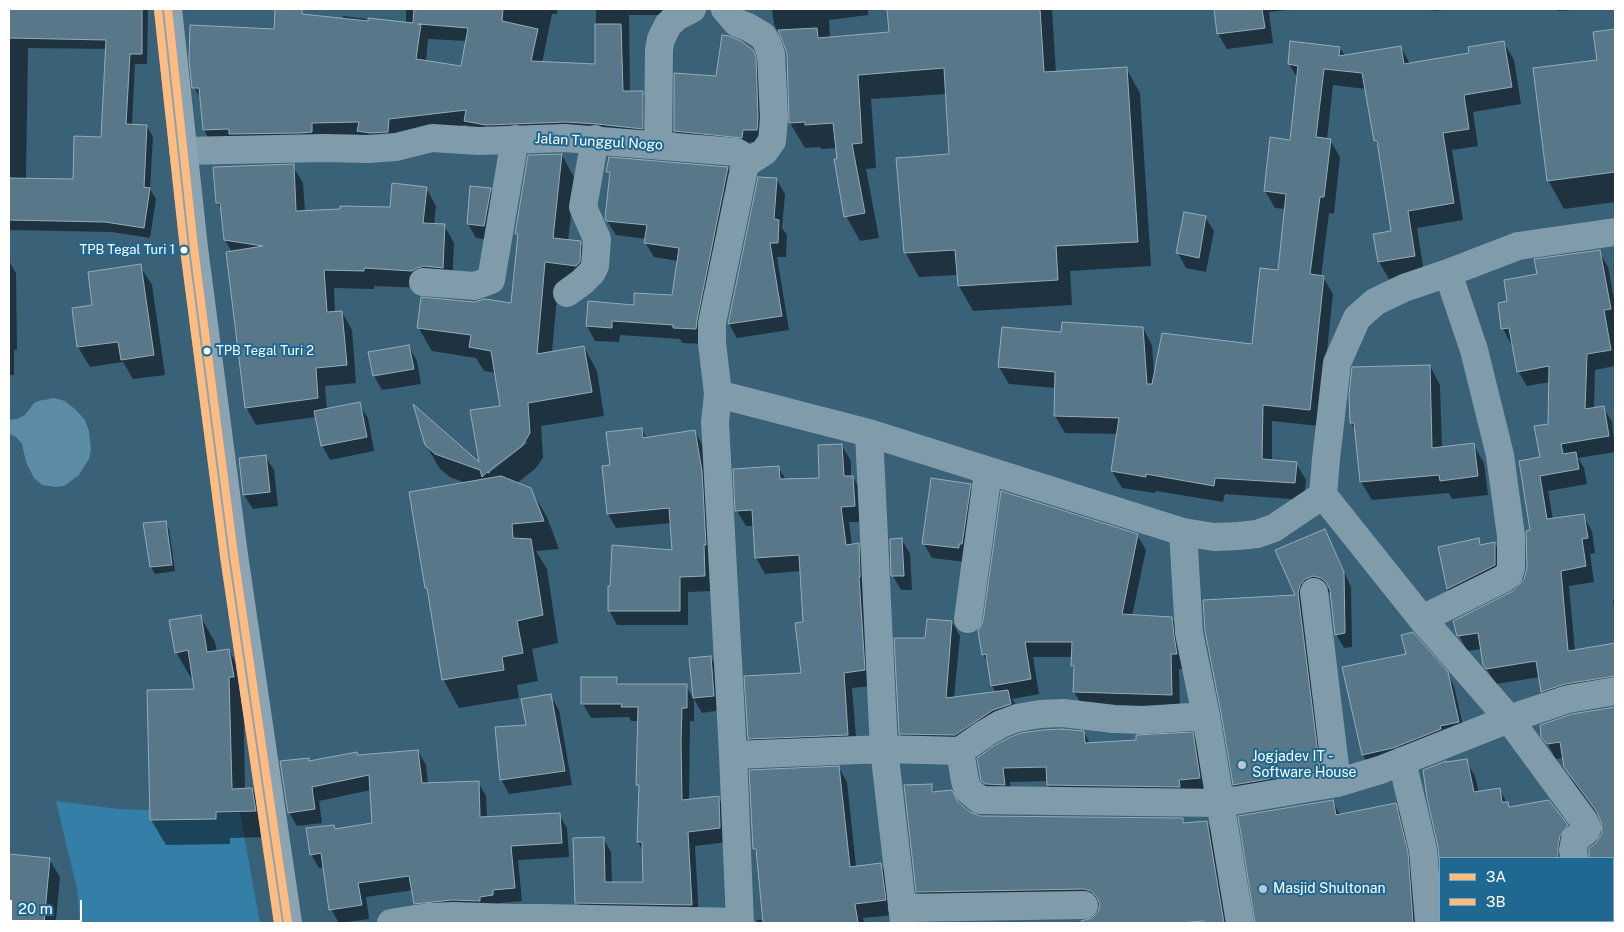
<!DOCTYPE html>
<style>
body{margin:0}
#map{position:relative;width:1624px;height:932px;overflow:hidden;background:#396177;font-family:"Public Sans",sans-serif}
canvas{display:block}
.frame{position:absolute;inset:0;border:10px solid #fff;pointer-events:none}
.legend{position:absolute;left:1439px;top:857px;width:175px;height:65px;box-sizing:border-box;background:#1f6891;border:1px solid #79a4bd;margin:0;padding:6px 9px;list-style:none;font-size:15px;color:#fff}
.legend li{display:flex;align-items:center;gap:10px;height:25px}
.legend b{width:25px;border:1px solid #79a4bd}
.scale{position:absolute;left:10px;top:900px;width:72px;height:22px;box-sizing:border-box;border:2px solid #fff;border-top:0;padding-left:6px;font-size:15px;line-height:18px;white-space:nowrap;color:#fff;-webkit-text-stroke:4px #1f6891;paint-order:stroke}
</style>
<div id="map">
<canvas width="1624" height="932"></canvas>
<div class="frame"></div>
<ul class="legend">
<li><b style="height:6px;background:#ffbb80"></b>3A</li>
<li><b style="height:6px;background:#ffbc80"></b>3B</li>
</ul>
<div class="scale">20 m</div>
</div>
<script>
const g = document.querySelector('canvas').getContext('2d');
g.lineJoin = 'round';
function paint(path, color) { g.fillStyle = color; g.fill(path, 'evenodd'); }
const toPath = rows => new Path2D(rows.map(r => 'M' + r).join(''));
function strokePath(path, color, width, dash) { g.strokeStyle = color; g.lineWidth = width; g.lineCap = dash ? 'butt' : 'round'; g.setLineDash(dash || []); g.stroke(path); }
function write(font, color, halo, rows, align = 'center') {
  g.font = font + ' "Public Sans",sans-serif'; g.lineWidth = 4; g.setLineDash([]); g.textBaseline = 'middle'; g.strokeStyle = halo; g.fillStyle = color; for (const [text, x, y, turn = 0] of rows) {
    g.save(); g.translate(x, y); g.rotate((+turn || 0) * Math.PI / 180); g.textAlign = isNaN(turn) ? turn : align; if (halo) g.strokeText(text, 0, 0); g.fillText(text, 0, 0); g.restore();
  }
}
const green = toPath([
 [56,801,119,809,240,813,260,923,80,923,77,889]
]);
const water = toPath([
 [54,398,65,401,76,410,85,420,89,431,91,449,89,459,79,475,64,486,56,487,42,485,34,478,26,462,22,444,16,437,9,434,9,420,17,419,25,415,34,403,38,401]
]);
const shadow = toPath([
 [9,9,148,9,147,64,135,64,132,125,147,126,153,137,150,189,156,199,150,238,112,232,9,230],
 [28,48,107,49,103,138,75,180,26,179],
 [326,9,351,9,351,10],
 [406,9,557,9,557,14,552,14,542,63,596,65,596,9,673,9,673,15,629,15,630,92,642,93,651,107,650,143,473,136,467,125,397,134,212,145,204,130,202,101,194,87,191,27,342,30,343,16,406,24],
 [428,39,467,41,462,67,426,62],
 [772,9,868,9,868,15,829,20,830,39,890,34,888,9,1052,9,1056,73,1126,68,1140,93,1151,266,1070,271,1072,305,973,311,959,286,958,275,919,277,905,252,950,155,946,94,871,99,876,168,866,169,879,238,860,241,846,216,837,148,821,149,820,147,805,148,790,123,787,49,774,24],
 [1215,9,1288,9,1288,10,1269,12,1273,43,1227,49,1218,34],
 [1433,9,1452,9,1434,11],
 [1557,9,1584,9,1558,11],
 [1615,31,1615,202,1564,209,1548,180,1598,62,1595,33],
 [1504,43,1514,60,1521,104,1473,112,1478,146,1452,150,1463,220,1417,228,1424,273,1389,279,1379,262,1393,232,1379,148,1375,141,1366,89,1333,85,1327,140,1330,140,1340,157,1334,214,1329,213,1321,277,1323,277,1333,294,1319,426,1272,421,1272,461,1296,463,1306,480,1304,500,1225,494,1223,502,1156,491,1155,493,1122,488,1112,471,1118,434,1065,433,1055,416,1056,388,1009,384,999,367,1062,334,1143,328,1152,345,1154,374,1253,345,1279,272,1286,209,1275,208,1265,191,1291,141,1298,79,1289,64,1340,48,1345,56,1401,47,1410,64,1470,54],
 [751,48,758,62,764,142,750,142,749,150,683,144,675,131,717,78],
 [562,155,575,179,568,241,580,242,594,266,558,285,552,352,584,347,597,371,604,416,541,426,543,458,535,469,517,483,530,489,547,517,559,549,536,551,547,569,558,643,532,649,538,681,517,685,519,698,459,708,443,679,429,592,427,588,410,493,466,483,450,477,440,469,426,445,481,466,501,407,496,373,484,371,476,358,432,351,418,327,474,303,513,304,519,238,516,233],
 [526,441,527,443,489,473,489,469],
 [293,166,303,183,305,212,391,209,426,188,436,206,434,225,444,225,454,243,452,285,423,288,374,286,374,289,334,288,335,313,342,312,352,330,356,383,325,386,327,410,359,404,368,418,374,451,330,460,322,445,316,417,256,425,246,407,232,252,225,240,222,211,217,203],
 [728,168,736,183,704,344,682,343,680,339,620,335,619,342,595,341,587,326,635,306,673,296,678,261,654,257,645,242,646,239,616,235,607,221,610,176,608,171],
 [759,178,777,180,785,194,782,228,787,235,786,257,777,257,789,330,737,338,729,324],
 [490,189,498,203,492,240,476,238,468,224],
 [1205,217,1214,231,1206,272,1186,268,1178,253],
 [1599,251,1608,267,1615,304,1615,366,1595,370,1594,409,1603,407,1612,422,1615,452,1578,458,1584,468,1587,484,1548,491,1553,520,1583,516,1592,531,1595,553,1590,554,1594,582,1569,586,1575,651,1615,644,1615,692,1551,706,1542,691,1540,677,1496,684,1484,665,1482,649,1467,651,1459,635,1511,594,1525,579,1528,568,1541,458,1549,425,1550,382,1527,386,1518,371,1513,344,1511,344,1503,329,1499,304,1508,302,1538,275],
 [9,263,10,263,16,273,17,350,14,350,14,375,9,375],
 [140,266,152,285,165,375,133,379,123,362,90,367,78,347,73,309,94,306],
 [409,347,417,361,421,384,382,390,374,376,370,353],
 [1430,366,1440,385,1442,448,1473,444,1484,463,1488,495,1452,499,1449,493,1372,500,1361,482,1356,432,1351,423,1350,394],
 [642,429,647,439,695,432,703,446,713,591,688,592,688,625,617,625,609,610,674,551,672,523,616,528,608,514,611,466],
 [842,446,851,461,851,477,853,477,862,493,863,522,849,522,852,545,858,545,867,560,873,686,852,688,857,750,758,754,749,738,802,674,804,624,801,571,765,574,756,558,754,526,746,526,737,511,778,467,786,480,820,479],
 [265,456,274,470,278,506,253,509,244,495],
 [970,485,978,499,966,562,932,558,924,544],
 [165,522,169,529,175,571,155,574,151,567],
 [1324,530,1332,544,1351,587,1352,647,1344,648,1336,634,1331,593,1321,590,1327,784,1242,799,1234,785,1297,596,1277,551],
 [1137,535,1146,550,1132,616,1172,618,1180,633,1185,669,1179,669,1180,710,1083,707,1074,692,1075,671,1072,666,1072,657,1033,657,1039,694,1012,699,1016,705,963,749,908,747,900,733,926,639,952,622,960,636,954,698,996,693,992,686,988,663,983,654],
 [902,540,910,554,912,590,901,590,893,576],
 [1478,540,1482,546,1495,543,1501,555,1501,577,1455,600,1448,589,1440,548],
 [1613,600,1615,600,1615,613],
 [200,616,215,642,217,652,229,650,243,676,245,790,252,789,267,815,270,837,230,838,230,844,166,845,151,820,196,690,194,677,191,678,176,652],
 [711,657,719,672,722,710,702,713,694,699,690,659],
 [1447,673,1454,686,1465,735,1370,767,1363,755],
 [616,678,620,685,686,686,694,700,694,721,690,721,689,801,718,797,727,811,728,842,695,846,699,919,585,917,577,903,603,838,611,852,612,883,645,883,643,851,638,842,640,789,638,785,639,721,631,721,629,717,591,718,583,704],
 [550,695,559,710,572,785,509,794,501,779,528,726],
 [1615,708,1615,923,1446,923,1446,921,1613,921,1613,858,1590,858,1590,849,1596,844,1602,836,1603,822,1574,783,1565,767,1564,758,1556,759,1543,736,1572,715],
 [1084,732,1090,744,1138,741,1192,734,1201,748,1208,792,1057,799,1048,785,1048,781,1010,782,1012,799,990,792,981,777],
 [418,751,426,765,428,784,478,782,486,796,487,818,559,814,567,828,569,857,518,860,522,901,500,903,500,908,424,917,416,903,414,890,366,897,369,919,339,923,331,909,325,867,319,868,311,854,333,826,336,830,373,825,371,790,319,801,322,823,297,826,289,812,308,759,310,763,358,756],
 [1466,761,1475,776,1479,793,1499,789,1510,808,1567,826,1575,841,1567,858,1441,858,1440,849],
 [839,768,847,782,856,867,881,865,889,879,893,915,863,918,864,923,757,923,757,920,764,920,758,855,754,849],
 [931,786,935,793,958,804,969,813,980,817,1182,819,1185,824,1207,822,1215,836,1229,923,1082,923,1082,922,1093,919,1099,913,1101,905,1093,903,926,906,917,892],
 [1332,801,1341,816,1395,804,1404,820,1416,869,1420,923,1256,923,1257,920],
 [9,855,49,859,60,877,56,920,64,921,65,923,9,923]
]);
const building = toPath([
 [9,9,142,9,142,54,130,54,126,124,147,125,144,187,150,188,144,228,105,222,9,220,9,178,73,179,74,136,101,137,106,40,9,38,9,9],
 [275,9,302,9,302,14,368,21,368,18,413,23,414,9,503,9,502,21,538,29,531,61,595,64,595,24,621,24,623,91,643,91,643,129,597,124,566,122,486,125,464,121,466,110,389,119,388,132,370,133,357,131,359,122,312,123,312,132,300,133,229,134,229,129,203,130,199,88,192,88,189,60,190,25,274,29,275,9],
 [418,24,468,28,461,66,416,59,421,24,418,24],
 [887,9,1040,9,1044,72,1127,67,1138,242,1056,246,1058,280,958,286,955,250,904,253,896,158,949,154,944,68,858,75,862,143,852,144,865,213,844,217,834,159,837,159,833,123,805,125,805,122,789,123,787,53,778,30,817,28,818,38,889,32,887,9],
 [1214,9,1262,9,1265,28,1217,34,1214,9],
 [1615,29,1615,172,1547,181,1533,68,1597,60,1593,32,1615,29],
 [722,35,729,36,741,41,753,50,756,57,758,118,757,130,743,130,742,138,674,131,674,73,716,76,722,35],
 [1290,41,1340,47,1339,56,1401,46,1404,64,1469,53,1468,47,1504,41,1512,87,1464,95,1469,129,1443,133,1454,203,1408,211,1415,256,1378,262,1373,234,1391,231,1377,141,1374,141,1362,73,1324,69,1316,137,1331,139,1324,197,1320,197,1310,274,1324,276,1310,410,1263,405,1262,459,1297,462,1295,483,1215,478,1214,486,1146,474,1146,477,1111,471,1119,418,1054,416,1055,372,998,367,1002,327,1061,332,1062,322,1143,327,1147,384,1152,384,1162,333,1252,344,1260,268,1278,270,1286,194,1264,191,1270,137,1290,140,1298,66,1288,64,1290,41],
 [562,154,553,238,581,241,580,262,576,266,545,262,537,354,584,346,592,392,528,403,530,433,522,446,489,471,489,473,487,472,482,477,480,470,435,454,425,445,413,404,479,462,470,410,500,406,491,351,469,347,471,335,417,328,421,297,474,302,485,299,511,303,518,234,515,234,528,155,562,154],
 [609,157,728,167,697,320,696,329,673,328,673,325,612,321,612,328,586,326,588,301,634,305,634,293,672,295,679,248,644,243,647,225,606,221,605,218,610,172,606,172,609,157],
 [294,164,296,211,340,209,340,206,390,207,392,183,427,187,423,223,445,224,443,268,424,266,417,268,412,271,364,268,364,271,324,270,327,312,342,311,347,365,316,368,318,398,245,408,226,252,263,246,224,240,220,203,216,203,213,167,294,164],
 [758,177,777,178,774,219,779,220,778,243,770,243,782,316,728,324,758,177],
 [470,186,491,188,484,226,467,224,470,186],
 [1184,212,1206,216,1199,258,1176,253,1184,212],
 [1600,250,1611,309,1604,310,1611,350,1587,354,1585,409,1604,406,1609,436,1561,444,1563,454,1576,452,1579,469,1540,476,1547,519,1584,514,1588,538,1582,539,1586,566,1561,571,1568,651,1615,643,1615,676,1565,684,1541,692,1536,661,1486,669,1483,665,1478,633,1457,636,1453,621,1513,591,1524,579,1527,568,1526,531,1530,530,1519,461,1540,457,1534,426,1548,424,1549,366,1517,372,1509,328,1501,329,1498,303,1507,301,1504,280,1537,274,1534,259,1600,250],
 [141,264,154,355,121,360,118,342,77,347,72,308,92,305,88,272,141,264],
 [409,345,414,369,373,376,368,352,409,345],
 [1430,365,1432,448,1474,443,1478,476,1440,481,1439,475,1360,482,1354,423,1350,423,1349,394,1352,367,1430,365],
 [360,402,367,437,321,446,314,411,360,402],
 [642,428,643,438,695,430,702,471,706,545,704,545,705,576,680,577,680,611,608,611,608,586,610,586,612,545,672,550,669,508,607,514,602,466,610,465,606,432,642,428],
 [842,444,844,476,853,476,855,506,841,507,846,545,859,543,860,577,859,577,865,670,844,673,848,735,748,739,744,676,801,673,795,623,803,622,799,555,755,558,752,510,735,511,733,469,779,466,780,479,819,478,818,445,842,444],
 [266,455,270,492,243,495,239,458,266,455],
 [501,476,531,488,544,521,512,524,513,538,531,539,543,615,517,621,523,653,502,657,504,670,442,680,427,588,425,588,409,492,501,476],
 [931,478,971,484,962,544,959,544,959,548,922,544,931,478],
 [1001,491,1138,534,1122,614,1172,617,1174,636,1177,654,1171,654,1172,695,1073,692,1074,666,1071,666,1072,642,1025,642,1031,679,991,686,986,654,982,655,978,631,983,621,1001,491],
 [166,521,172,565,150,567,143,523,166,521],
 [1325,529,1344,572,1345,633,1335,635,1330,590,1326,582,1321,578,1313,576,1305,579,1300,585,1298,593,1320,770,1233,785,1221,713,1205,631,1203,600,1295,595,1275,550,1325,529],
 [902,538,904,576,891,576,890,539,902,538],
 [1479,538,1480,545,1495,542,1495,565,1447,589,1438,547,1479,538],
 [201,615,207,652,229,649,234,677,229,677,232,789,252,788,256,811,216,812,216,819,150,820,147,690,194,689,188,650,175,653,169,620,201,615],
 [927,619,952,621,946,698,1008,690,1011,704,993,710,955,735,899,734,894,638,925,638,927,619],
 [1413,632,1448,672,1459,722,1440,726,1441,729,1393,748,1362,755,1342,667,1406,654,1401,635,1413,632],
 [711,656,714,696,693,698,689,658,711,656],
 [581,677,617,677,617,684,687,684,687,708,682,708,681,742,682,800,719,796,720,828,688,832,692,905,575,903,573,838,604,837,605,882,643,882,642,842,637,842,639,785,636,785,638,707,621,707,622,704,581,704,581,677],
 [551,694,565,771,500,780,495,727,526,725,521,699,551,694],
 [1615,707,1615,858,1589,858,1589,848,1596,843,1602,833,1601,822,1597,812,1564,767,1560,742,1547,744,1541,737,1540,725,1572,714,1615,707],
 [1062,729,1084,731,1085,743,1136,740,1136,735,1193,732,1200,778,1179,780,1180,787,1047,785,1046,767,1003,768,1005,785,986,784,981,781,977,758,992,747,1008,738,1021,733,1042,730,1062,729],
 [418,750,422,783,479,781,480,817,560,813,562,843,511,846,515,888,493,890,493,895,480,897,480,901,452,900,414,904,409,876,358,883,362,905,329,910,321,853,310,855,306,828,334,825,335,829,372,823,369,775,312,787,315,809,288,813,280,761,309,758,309,761,357,752,358,755,418,750],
 [1467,759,1474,792,1500,788,1502,802,1508,802,1509,807,1549,800,1568,825,1560,836,1558,847,1558,858,1440,858,1440,869,1438,847,1427,798,1423,770,1446,761,1446,762,1467,759],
 [839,766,850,867,881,863,886,900,855,904,858,923,763,923,756,849,753,849,749,770,839,766],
 [932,784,932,792,952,790,958,802,970,812,980,816,1183,818,1183,823,1207,821,1224,923,1204,923,1204,921,1179,923,1081,923,1081,921,1092,918,1098,912,1100,905,1097,897,1091,891,1084,889,916,892,904,785,932,784],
 [1333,800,1336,815,1396,803,1408,852,1413,923,1255,923,1238,816,1333,800],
 [9,854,50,858,44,923,9,923,9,854]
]);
const minor = toPath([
 [725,9,737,23,748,27,763,36,767,43,771,54,774,118,772,141,764,152,745,164],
 [658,145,659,50,661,39,668,25,676,17,692,9],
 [183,151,325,148,368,149,396,147,432,138,479,141,565,138,736,152,743,156,745,164,712,323,712,343,718,394,715,422,733,755,740,923],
 [423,282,475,286,491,280,515,139],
 [567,293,582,282,592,272,595,266,597,239,583,207,595,139],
 [718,394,869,433,1183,532,1214,537,1239,536,1257,534,1274,528,1323,495,1326,459,1337,363,1357,318,1375,302,1404,288,1448,273,1518,246,1615,232],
 [869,433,884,749,904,923],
 [1323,495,1422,619,1509,719,1584,821,1587,828,1586,831,1575,839,1573,850,1574,858],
 [1314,592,1337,783],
 [968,619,988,472],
 [1422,619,1503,579,1509,574,1511,568,1511,536,1500,455,1474,350,1448,273],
 [1206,716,1240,923],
 [960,751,965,781,968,790,980,800,1221,803,1337,783,1380,770,1509,719,1568,699,1615,691],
 [733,755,884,749,960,751,984,734,1001,724,1017,718,1040,714,1063,713,1114,719,1143,720,1206,716,1189,633,1183,532],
 [1402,761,1423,850,1429,923],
 [902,908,1084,905],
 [391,923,428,917,453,916,514,918,542,918,740,922]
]);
const major = toPath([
 [168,9,194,248,234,555,288,923]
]);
const bus1 = toPath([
 [168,9,194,248,234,555,288,923]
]);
const bus2 = toPath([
 [158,10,184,249,224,556,278,923]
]);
const markers = [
 [184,250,4.5,"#fff"],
 [207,351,4.5,"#fff"],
 [1242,765,5,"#bac8cf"],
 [1263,889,5,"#bac8cf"]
];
const busNames = [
 ["TPB Tegal Turi 1",175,250],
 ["TPB Tegal Turi 2",216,351,"left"]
];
const streetNames = [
 ["Jalan Tunggul Nogo",599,142,3]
];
const poiNames = [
 ["Jogjadev IT -",1252,757],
 ["Software House",1252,773],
 ["Masjid Shultonan",1273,889]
];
paint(green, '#337fa7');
paint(water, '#5b8ba5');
paint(shadow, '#0007');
paint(building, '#58788a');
strokePath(building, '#95acb8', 1);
strokePath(minor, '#809caa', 28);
strokePath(major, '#8ca4b2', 28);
strokePath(bus1, '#ffbb80', 8);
strokePath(bus2, '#ffbc80', 8);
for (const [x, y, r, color] of markers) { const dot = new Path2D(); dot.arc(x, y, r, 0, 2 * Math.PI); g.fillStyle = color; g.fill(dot); strokePath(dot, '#1f6891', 2); }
write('13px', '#fff', '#1f6891', busNames, 'right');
write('14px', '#fff', '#1f6891', streetNames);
write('14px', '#fff', '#1f6891', poiNames, 'left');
</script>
